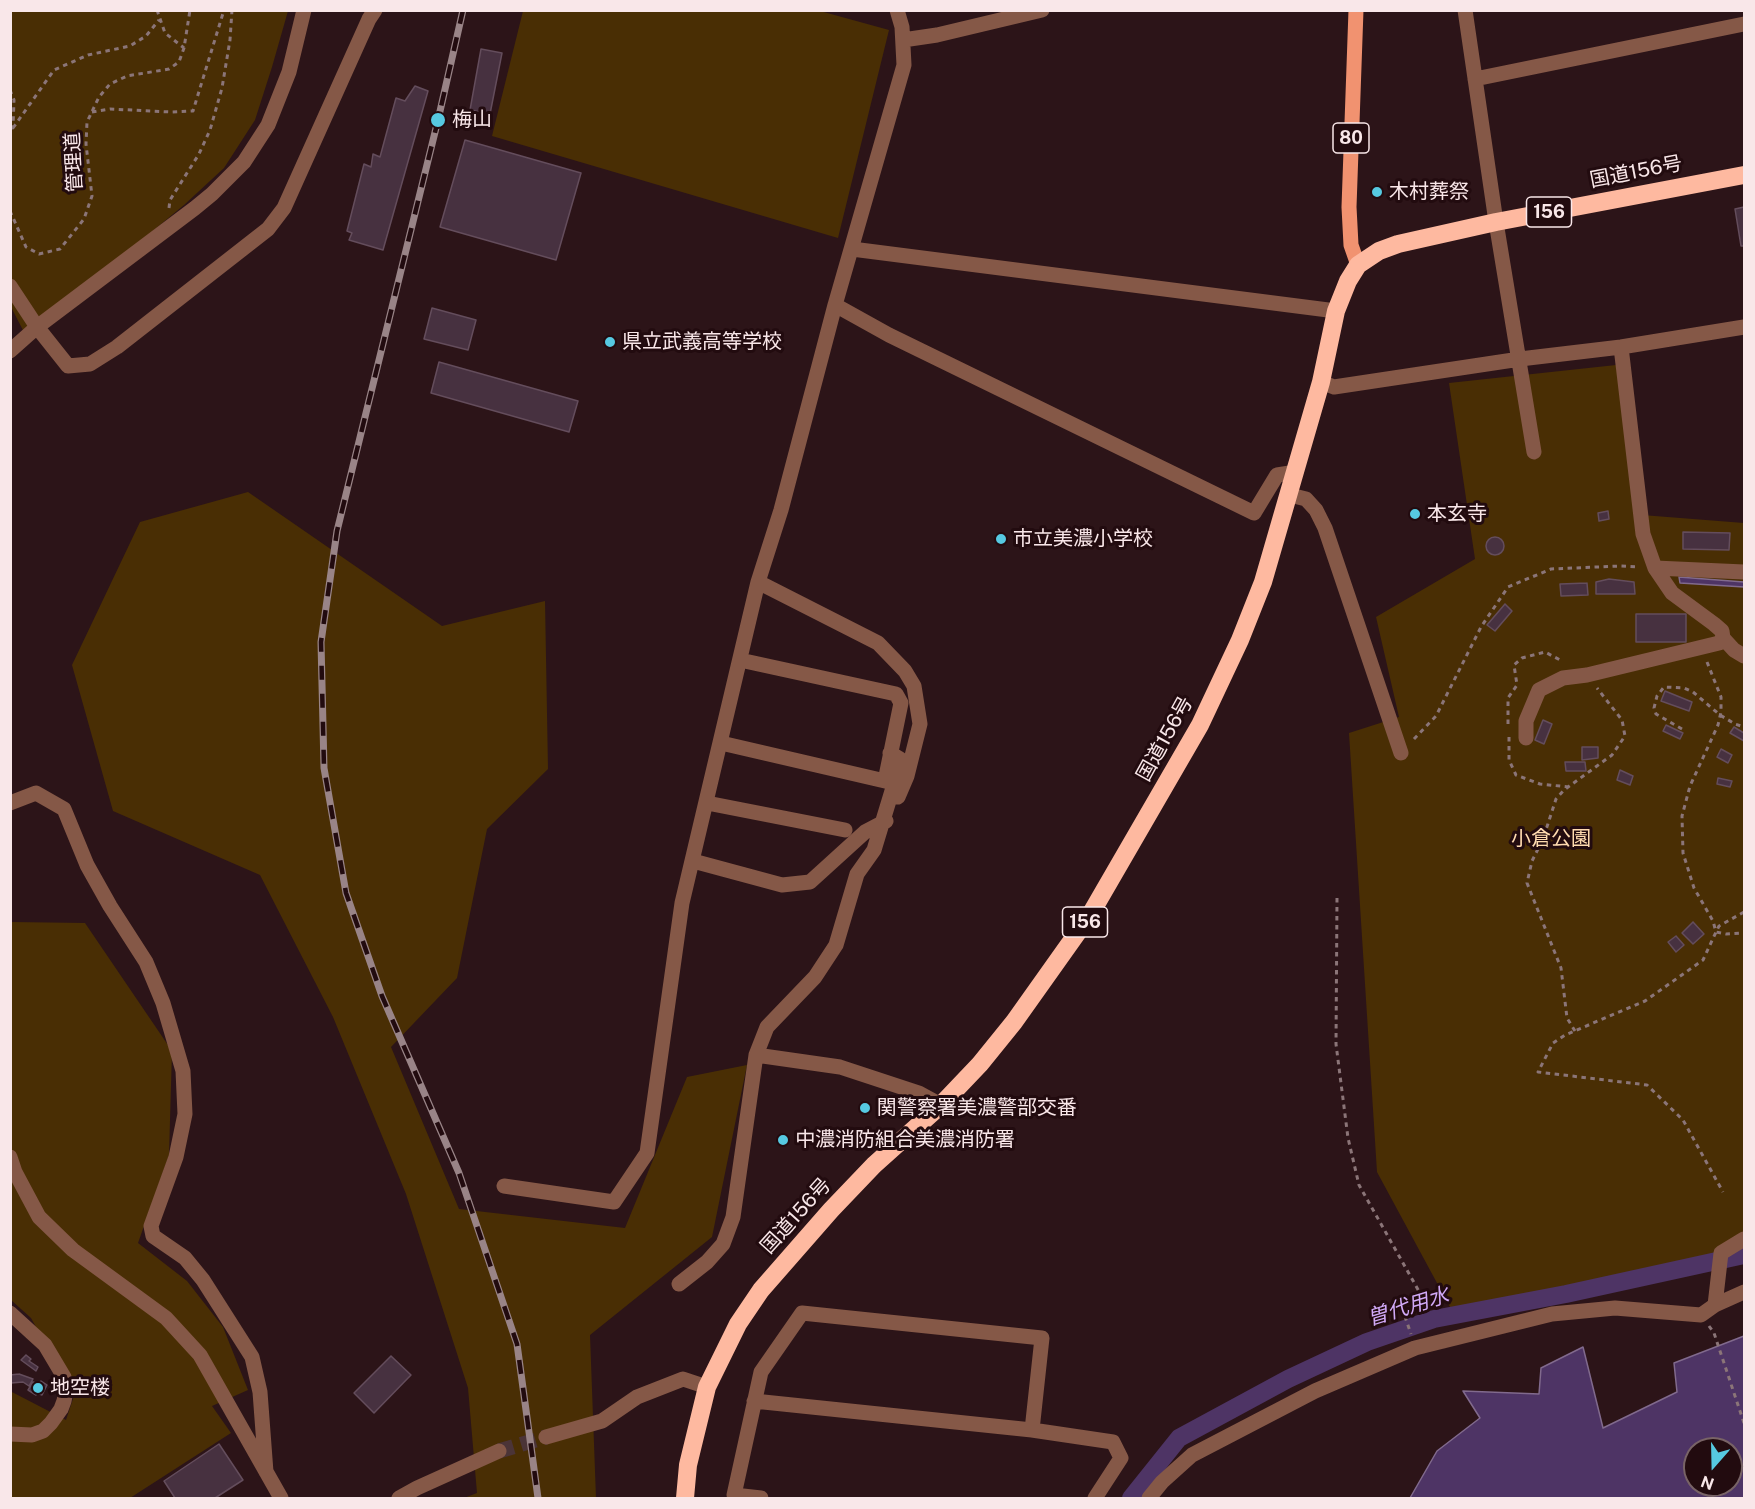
<!DOCTYPE html>
<meta charset="utf-8">
<style>
body{margin:0}
#map{position:relative;width:1755px;height:1509px;overflow:hidden;background:#2c1418;font-family:"Public Sans",sans-serif}
canvas{display:block}
.frame{position:absolute;inset:0;border:12px solid #f9e7e9;pointer-events:none}
.north{position:absolute;left:1683px;top:1437px;width:60px;height:60px;box-sizing:border-box;background:#220b0f;border:2px solid #786366;border-radius:50%;rotate:200deg;font-size:16px;font-weight:700;line-height:24px;text-align:center;color:#f9e7e9}
.north::after{content:'';display:block;margin:auto;width:21px;height:27px;background:#56c9e1;clip-path:polygon(50% 0,100% 100%,50% 72%,0 100%)}
</style>
<div id="map">
<canvas width="1755" height="1509"></canvas>
<div class="frame"></div>
<div class="north">N</div>
</div>
<script>
const g = document.querySelector('canvas').getContext('2d');
g.lineJoin = 'round';
function paint(path, color) { g.fillStyle = color; g.fill(path, 'evenodd'); }
const toPath = rows => new Path2D(rows.map(r => 'M' + r).join(''));
function strokePath(path, color, width, dash) { g.strokeStyle = color; g.lineWidth = width; g.lineCap = dash ? 'butt' : 'round'; g.setLineDash(dash || []); g.stroke(path); }
function write(font, color, halo, rows, align = 'center') {
  g.font = font + ' "Public Sans","Noto Sans JP",sans-serif'; g.lineWidth = 6; g.setLineDash([]); g.textBaseline = 'middle'; g.strokeStyle = halo; g.fillStyle = color; for (const [text, x, y, turn = 0] of rows) {
    g.save(); g.translate(x, y); g.rotate((+turn || 0) * Math.PI / 180); g.textAlign = isNaN(turn) ? turn : align; if (halo) g.strokeText(text, 0, 0); g.fillText(text, 0, 0); g.restore();
  }
}
const green = toPath([
 [11,11,288,11,272,67,255,120,224,168,184,205,26,336,11,307],
 [523,11,820,11,889,30,838,238,492,136],
 [1616,365,1642,515,1744,523,1744,1263,1457,1320,1377,1172,1349,733,1399,717,1376,617,1475,559,1449,383],
 [248,492,442,626,545,601,548,769,487,829,457,978,391,1047,459,1209,625,1228,687,1077,747,1065,712,1237,590,1335,596,1498,464,1498,477,1493,468,1388,406,1194,333,1017,260,875,113,811,72,665,140,522],
 [11,922,85,923,172,1051,169,1155,138,1243,187,1281,223,1327,248,1390,212,1406,231,1433,130,1498,11,1498,10,1391,66,1420,74,1396,31,1318,11,1300]
]);
const water = toPath([
 [1679,577,1744,582,1744,587,1680,583,1679,577],
 [1744,1336,1744,1498,1410,1498,1437,1451,1480,1418,1463,1391,1539,1394,1541,1368,1583,1347,1603,1428,1677,1392,1674,1363,1744,1336],
 [1695,1449,1731,1449,1731,1485,1695,1485,1695,1449]
]);
const canal = toPath([
 [1131,1498,1179,1438,1288,1379,1367,1342,1434,1319,1566,1294,1744,1255]
]);
const building = toPath([
 [481,49,502,53,490,114,470,110,481,49],
 [415,86,428,91,383,250,349,240,352,233,347,231,364,164,371,167,373,154,380,157,396,98,405,101,415,86],
 [465,140,581,173,556,260,440,227,465,140],
 [1744,207,1744,246,1741,246,1735,209,1744,207],
 [432,308,476,320,468,350,424,339,432,308],
 [439,362,578,401,569,432,431,393,439,362],
 [1608,511,1609,519,1599,521,1598,513,1608,511],
 [1683,532,1730,533,1729,550,1683,549,1683,532],
 '1486 546a9 9 0 1 1 18 0a9 9 0 1 1-18 0Z',
 [1609,579,1634,582,1635,594,1596,594,1596,582,1609,579],
 [1587,583,1588,595,1561,596,1560,584,1587,583],
 [1505,604,1512,611,1495,631,1487,625,1505,604],
 [1636,614,1686,614,1686,642,1636,642,1636,614],
 [1665,691,1692,702,1689,711,1661,701,1665,691],
 [1543,720,1552,724,1544,744,1535,740,1543,720],
 [1666,725,1683,733,1680,739,1663,731,1666,725],
 [1734,727,1744,733,1744,741,1730,733,1734,727],
 [1582,747,1598,747,1598,758,1582,760,1582,747],
 [1721,749,1732,755,1728,763,1717,757,1721,749],
 [1565,762,1585,762,1586,771,1566,771,1565,762],
 [1620,770,1633,776,1630,785,1617,780,1620,770],
 [1718,778,1732,781,1730,787,1717,784,1718,778],
 [1693,922,1704,934,1693,944,1682,933,1693,922],
 [1676,936,1684,945,1676,952,1668,942,1676,936],
 [26,1355,31,1359,29,1361,38,1367,36,1371,21,1360,26,1355],
 [391,1356,411,1375,374,1413,354,1393,391,1356],
 [19,1374,33,1379,29,1386,23,1382,11,1383,10,1375,19,1374],
 [41,1381,47,1385,42,1395,37,1393,36,1395,28,1390,33,1382,39,1384,41,1381],
 [219,1444,243,1480,215,1498,175,1498,164,1481,219,1444]
]);
const minorTunnel = toPath([
 [499,1451,546,1437]
]);
const path = toPath([
 [157,10,165,33,184,48],
 [10,90,14,100,13,128,10,126],
 [92,112,110,109,171,112,193,111,224,10],
 [13,128,54,70,88,55,130,46,146,36,159,20],
 [169,208,170,200,199,154,210,130,222,88,230,40,232,10],
 [10,211,26,247,39,254,60,249,84,219,92,196,86,144,87,122,99,97,110,84,127,76,169,69,179,62,184,48,190,10],
 [1707,662,1721,697,1721,712,1718,725,1690,786,1682,816,1683,853,1694,888,1713,921,1716,932,1703,960,1645,1001,1565,1035,1553,1043,1538,1072,1647,1085,1683,1120,1723,1192],
 [1508,724,1508,698,1517,685,1514,665,1522,658,1545,652,1562,661],
 [1682,729,1656,714,1654,708,1657,696,1664,687,1684,688,1693,692,1720,715,1735,724,1744,727],
 [1509,737,1509,760,1516,775,1540,784,1569,787],
 [1414,739,1436,716,1481,627,1508,587,1551,569,1620,566,1639,567],
 [1337,898,1336,1044,1348,1138,1359,1185,1425,1302,1404,1314,1411,1334],
 [1744,912,1719,926,1716,932,1726,934,1744,933],
 [1575,1031,1567,1018,1561,968,1527,883,1532,861,1543,839,1556,799,1564,790,1612,755,1625,736,1622,720,1597,688],
 [1709,1326,1714,1333,1744,1423]
]);
const minor = toPath([
 [1465,10,1496,222,1534,452],
 [903,40,937,35,1042,10],
 [1475,79,1744,24],
 [852,249,1336,311],
 [10,286,37,327,68,366,90,364,117,347,268,229,284,208,369,19,375,10],
 [835,305,889,335,1254,513,1277,475,1296,472],
 [1621,347,1643,534,1655,568,1744,572],
 [10,351,37,327,195,208,212,194,244,162,268,125,289,72,304,10],
 [1321,382,1334,387,1520,359,1621,347,1744,327],
 [1290,495,1306,499,1316,510,1325,528,1401,753],
 [1655,568,1672,593,1714,624,1722,631,1723,638,1734,650,1744,656],
 [758,582,878,643,905,671,914,686,920,724,907,776,898,797],
 [1526,738,1526,721,1539,690,1563,678,1587,675,1719,643,1723,638],
 [721,743,885,781,901,703,896,694,740,660],
 [10,803,36,793,64,809,87,865,110,906,146,962,163,1003,183,1071,185,1114,176,1157,151,1226,153,1236,185,1258,203,1280,252,1357,260,1392,266,1472],
 [707,803,845,830],
 [693,861,782,885,810,882,865,832,886,821],
 [756,1055,840,1067,919,1093,941,1105],
 [10,1157,15,1172,39,1217,73,1250,166,1318,200,1355,281,1498],
 [504,1186,614,1202,647,1153,682,903,758,582,781,510,835,305,904,65,902,27,897,10],
 [679,1284,707,1262,723,1244,733,1217,756,1055,767,1027,815,977,836,945,857,874,874,850,895,781,900,759,890,753],
 [1715,1305,1721,1253,1744,1239],
 [10,1313,45,1345,64,1377,66,1391,64,1401,61,1409,51,1423,43,1431,32,1435,10,1434],
 [754,1401,1032,1430,1113,1442,1121,1458,1095,1498],
 [546,1437,602,1421,637,1397,683,1379,707,1387],
 [399,1498,417,1488,499,1451],
 [761,1498,734,1495,761,1372,802,1313,1042,1338,1032,1430],
 [1149,1498,1162,1482,1192,1455,1315,1391,1415,1348,1552,1314,1615,1308,1701,1315,1715,1305,1744,1292]
]);
const major = toPath([
 [1356,10,1349,207,1351,245,1358,265]
]);
const highway = toPath([
 [685,1498,688,1465,707,1387,738,1324,761,1290,831,1210,874,1165,941,1105,980,1064,1014,1022,1090,915,1200,725,1240,640,1263,582,1321,382,1336,311,1348,281,1358,265,1379,251,1398,244,1496,222,1744,175]
]);
const rail = toPath([
 [463,10,438,120,337,531,321,642,324,768,346,893,382,996,459,1173,517,1344,538,1498]
]);
const markers = [
 [438,120,8,"#56c9e1"],
 [1377,192,6,"#56c9e1"],
 [610,342,6,"#56c9e1"],
 [1415,514,6,"#56c9e1"],
 [1001,539,6,"#56c9e1"],
 [865,1108,6,"#56c9e1"],
 [783,1140,6,"#56c9e1"],
 [38,1388,6,"#56c9e1"]
];
const shields = [
 [1351,138,36],
 [1549,212,45],
 [1085,922,45]
];
const shieldNames = [
 ["80",1351,138],
 ["156",1549,212],
 ["156",1085,922]
];
const poiNames = [
 ["梅山",452,120],
 ["木村葬祭",1389,192],
 ["県立武義高等学校",622,342],
 ["本玄寺",1427,514],
 ["市立美濃小学校",1013,539],
 ["関警察署美濃警部交番",877,1108],
 ["中濃消防組合美濃消防署",795,1140],
 ["地空楼",50,1388]
];
const streetNames = [
 ["管理道",74,162,-93],
 ["国道156号",1636,172,-11],
 ["国道156号",1165,739,-61],
 ["国道156号",796,1216,-48]
];
const parkNames = [
 ["小倉公園",1551,839]
];
const waterNames = [
 ["曽代用水",1408,1307,-17]
];
paint(green, '#492e04');
paint(water, '#4e3465');
strokePath(water, '#816a8d', 1.5);
strokePath(canal, '#4e3465', 18);
paint(building, '#473140');
strokePath(building, '#644d5c', 1.5);
strokePath(minorTunnel, '#4b3437', 15, [15, 8]);
strokePath(path, '#8b7578', 3, [4.5, 4.5]);
strokePath(minor, '#855847', 15);
strokePath(major, '#f19270', 15);
strokePath(highway, '#feb9a0', 18);
strokePath(rail, '#998487', 7);
strokePath(rail, '#220b0f', 4.5, [14]);
for (const [x, y, r, color] of markers) { const dot = new Path2D(); dot.arc(x, y, r, 0, 2 * Math.PI); g.fillStyle = color; g.fill(dot); strokePath(dot, '#220b0f', 2); }
for (const [x, y, w] of shields) { const box = new Path2D(); box.roundRect(x - w / 2, y - 15, w, 30, 4.5); g.fillStyle = '#220b0f'; g.fill(box); strokePath(box, '#f9e7e9', 1.5); }
write('bold 18px', '#f9e7e9', null, shieldNames);
write('20px', '#f9e7e9', '#220b0f', poiNames, 'left');
write('20px', '#f9e7e9', '#220b0f', streetNames);
write('20px', '#ffdbaf', '#220b0f', parkNames);
write('italic 21px', '#d2aaf8', '#220b0f', waterNames);
</script>
